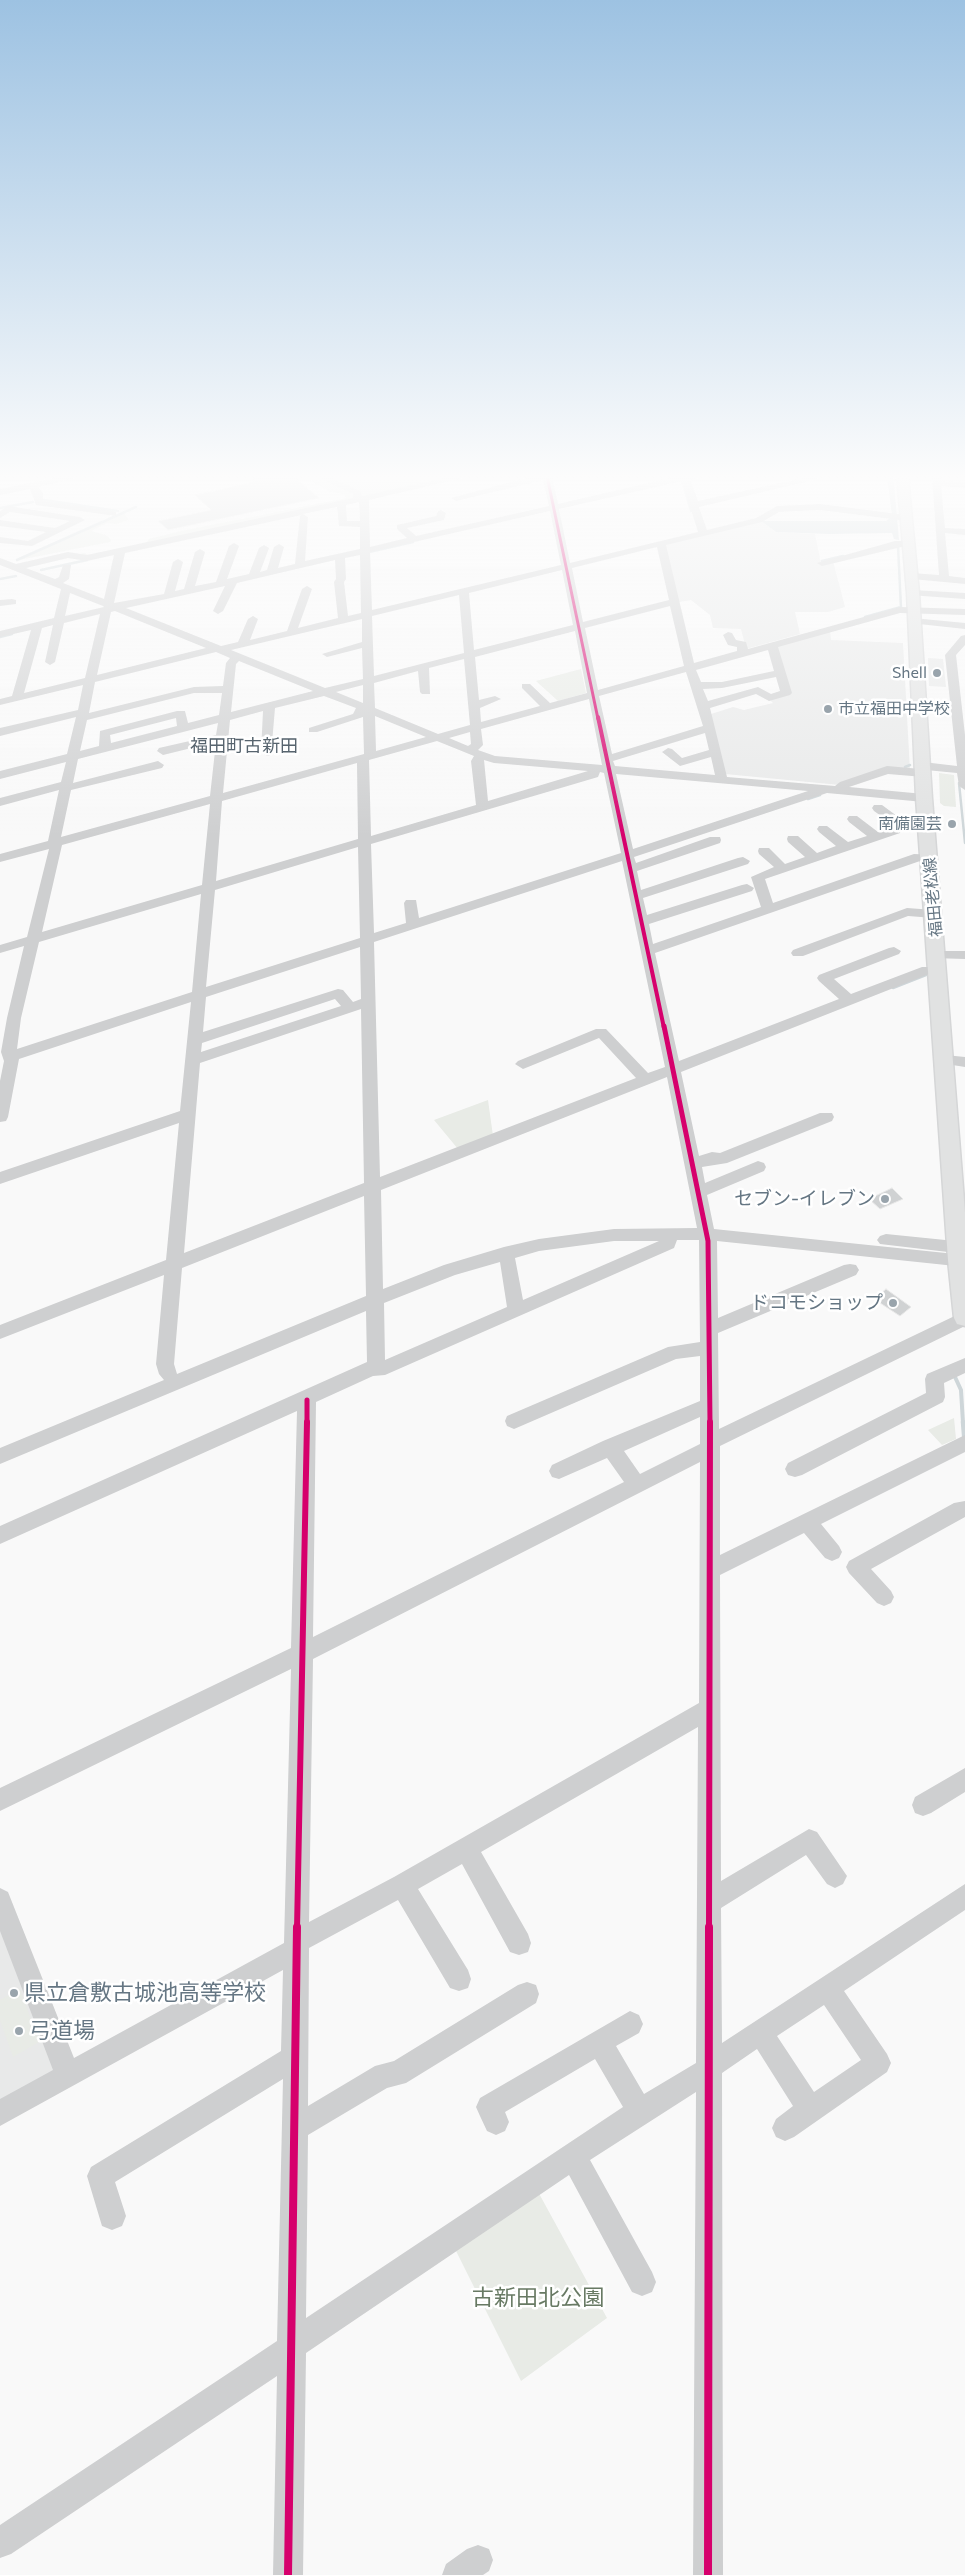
<!DOCTYPE html>
<meta charset="utf-8">
<style>
body{margin:0}
canvas{display:block;background:#f9f9f9}
</style>
<canvas width="965" height="2575"></canvas>
<script>
const g = document.querySelector('canvas').getContext('2d');
g.lineJoin = 'round';
function paint(path, color) { g.fillStyle = color; g.fill(path, 'evenodd'); }
const toPath = rows => new Path2D(rows.map(r => 'M' + r).join(''));
function strokePath(path, color, width, dash) { g.strokeStyle = color; g.lineWidth = width; g.lineCap = dash ? 'butt' : 'round'; g.setLineDash(dash || []); g.stroke(path); }
function write(font, color, halo, rows, align = 'center') {
  g.font = font + ' Commissioner,"Noto Sans JP",sans-serif'; g.lineWidth = 5; g.setLineDash([]); g.textBaseline = 'middle'; g.strokeStyle = halo; g.fillStyle = color; for (const [text, x, y, turn = 0] of rows) {
    g.save(); g.translate(x, y); g.rotate((+turn || 0) * Math.PI / 180); g.textAlign = isNaN(turn) ? turn : align; if (halo) g.strokeText(text, 0, 0); g.fillText(text, 0, 0); g.restore();
  }
}
const built = toPath([
 [761,521,776,532,815,534,821,564,833,561,845,607,828,612,795,612,800,634,746,649,741,629,713,628,710,615,691,600,679,602,665,544],
 [830,631,831,640,903,643,910,771,890,768,840,785,725,774,708,715,733,707,744,710,773,703,769,699,789,694,774,646],
 [928,658,943,659,946,687,929,686],
 [0,1916,58,2070,0,2102]
]);
const green = toPath([
 [305,476,317,476,354,494,354,498,90,556,75,556,84,553,89,555,147,542,149,539,181,531,346,498,344,494,328,491],
 [325,476,462,476,363,496],
 [124,513,129,520,116,524,107,523,91,531,106,535,111,540,110,542,19,560],
 [581,669,586,693,558,701,536,681],
 [939,773,954,775,956,807,944,806,940,803],
 [488,1100,493,1136,458,1149,434,1120],
 [954,1418,956,1439,942,1445,928,1430],
 [20,1989,39,2042,13,2057,0,2020,0,2000],
 [536,2188,607,2318,521,2381,453,2245]
]);
const water = toPath([
 [887,476,893,476,894,483,899,540,894,539,892,533,829,534,776,532,761,521,886,521,892,516]
]);
const streamFar2 = toPath([
 [690,479,700,476],
 [682,480,691,511],
 [44,500,118,511],
 [0,508,33,502],
 [898,546,901,608],
 [369,552,413,542],
 [17,560,136,507],
 [822,561,843,556],
 [41,570,87,560],
 [0,579,16,576],
 [865,617,901,607],
 [0,637,12,634],
 [905,767,910,765],
 [959,783,965,843],
 [808,799,820,795],
 [893,988,926,975]
]);
const streamFar1 = toPath([
 [955,1377,961,1390,963,1423]
]);
const stream = toPath([
 [963,1422,965,1447]
]);
const building = toPath([
 [261,476,293,476,319,498,168,530,158,521,211,510,195,495,251,483,255,478,261,476],
 [892,1188,903,1199,880,1209,869,1199,892,1188],
 [886,1289,911,1307,900,1316,874,1299,886,1289]
]);
const minor = toPath([
 [64,476,83,476,38,487,43,493,43,501,113,511,116,512,116,516,36,505,30,489,0,495,0,489,64,476],
 [316,476,328,476,360,491,362,496,453,476,471,476,369,500,370,547,407,538,397,529,397,525,436,516,438,511,441,510,446,513,444,520,407,528,416,536,549,506,543,480,456,501,451,498,534,476,552,476,558,504,678,476,696,476,690,479,698,501,813,476,818,479,699,507,707,530,756,518,777,506,820,504,907,515,912,518,907,521,820,510,779,512,762,522,666,545,694,663,737,651,737,647,728,645,723,635,728,632,732,633,736,640,746,642,748,649,900,607,965,609,965,615,900,613,778,647,792,693,790,695,769,701,756,694,710,708,727,777,835,786,840,782,887,766,921,769,917,766,923,762,957,766,945,655,961,636,965,635,965,645,956,655,965,735,965,790,959,786,957,773,926,770,930,773,924,777,888,774,849,787,924,794,930,798,924,802,827,793,634,857,636,863,710,837,720,837,721,840,720,843,637,871,641,890,738,858,743,857,750,861,748,864,643,898,647,915,742,885,747,884,754,888,752,891,649,924,653,944,761,907,751,877,774,867,759,854,758,851,759,848,769,848,785,864,805,857,788,842,787,839,788,836,798,836,817,853,836,846,819,832,817,829,819,826,827,826,848,842,867,836,849,822,847,819,849,816,857,816,878,832,890,828,891,823,874,811,872,808,874,805,882,805,901,819,903,822,900,833,765,879,773,903,914,854,935,855,937,858,935,861,920,861,655,953,679,1061,839,999,819,981,817,978,819,975,889,948,894,947,901,951,899,954,834,979,851,994,922,967,943,967,945,970,943,973,929,974,681,1072,699,1156,712,1152,720,1153,820,1113,832,1113,834,1117,832,1121,727,1163,702,1167,705,1183,758,1161,764,1163,766,1167,764,1171,707,1195,714,1229,965,1255,965,1267,717,1241,718,1318,844,1265,850,1264,856,1265,859,1270,856,1275,718,1333,719,1429,965,1311,965,1326,720,1446,720,1555,965,1435,965,1452,821,1524,839,1546,842,1552,839,1558,832,1561,825,1558,804,1533,720,1575,721,1881,809,1829,817,1832,847,1876,843,1884,835,1888,827,1884,806,1855,721,1908,722,2043,965,1884,965,1910,844,1991,887,2054,891,2063,887,2072,794,2137,785,2141,776,2137,772,2128,776,2119,793,2106,757,2049,722,2073,723,2575,693,2575,696,2092,590,2160,652,2272,656,2282,652,2292,642,2296,632,2292,569,2175,306,2353,303,2575,273,2575,277,2376,11,2554,0,2558,0,2525,277,2341,283,2079,115,2182,126,2216,122,2226,112,2230,102,2226,87,2176,91,2167,281,2051,283,1970,0,2126,0,2099,53,2070,0,1931,0,1888,8,1892,74,2058,284,1943,291,1669,0,1811,0,1788,291,1648,297,1411,0,1544,0,1526,367,1362,366,1311,0,1464,0,1448,164,1380,159,1374,156,1364,164,1275,0,1339,0,1325,166,1260,179,1123,0,1184,0,1172,180,1111,191,1002,19,1059,8,1117,6,1121,0,1122,0,1081,4,1061,1,1052,7,1018,24,946,0,953,0,945,27,937,49,849,0,862,0,854,48,841,59,790,0,806,0,798,61,782,66,762,0,779,0,771,67,754,76,717,0,736,0,728,78,710,83,685,0,705,0,699,12,696,31,630,0,637,0,631,54,618,61,589,0,565,0,558,16,564,68,552,87,555,353,498,353,494,316,476],
 [682,481,698,532,570,563,559,509,682,481],
 [359,502,360,521,347,521,346,505,359,502],
 [337,507,339,526,360,527,360,549,305,561,308,517,303,514,337,507],
 [550,511,561,565,372,610,370,552,550,511],
 [300,515,295,564,278,568,284,547,279,544,274,547,267,570,260,572,269,548,264,545,259,548,249,574,227,579,239,546,234,543,229,546,216,582,195,586,205,552,200,549,195,552,184,589,175,591,183,562,178,559,173,562,164,594,114,603,125,553,302,515,300,515],
 [657,547,669,600,583,622,572,568,657,547],
 [114,555,104,599,63,583,69,579,71,565,63,565,59,577,55,579,26,568,68,558,87,561,114,555],
 [360,555,361,613,348,616,344,582,346,579,345,558,360,555],
 [335,560,336,579,334,582,338,618,298,628,312,589,307,586,302,589,287,631,250,640,258,619,253,616,248,619,238,642,221,646,126,608,225,586,213,611,218,614,223,611,237,583,335,560],
 [562,570,573,625,474,650,469,593,562,570],
 [70,593,103,606,104,607,65,616,70,593],
 [459,595,464,653,374,676,372,616,459,595],
 [670,606,684,666,598,690,585,628,670,606],
 [115,611,206,648,97,675,111,612,115,611],
 [100,614,85,678,24,693,42,628,53,625,45,662,50,665,55,662,64,623,100,614],
 [362,619,362,642,322,654,327,657,362,648,363,679,325,688,231,650,362,619],
 [575,631,587,693,550,703,530,684,522,684,522,688,540,706,481,722,480,708,501,699,495,696,479,700,475,657,575,631],
 [768,650,774,671,722,682,701,682,696,670,768,650],
 [216,652,230,658,226,663,223,686,194,687,89,713,95,682,216,652],
 [464,659,470,725,438,734,375,708,374,683,418,671,420,692,422,694,430,694,429,668,464,659],
 [239,661,313,691,231,712,236,664,239,661],
 [686,672,703,726,612,754,599,696,686,672],
 [776,677,780,691,771,694,758,687,708,701,703,689,722,688,776,677],
 [363,685,363,703,336,692,363,685],
 [194,693,222,693,219,715,188,723,185,711,177,711,100,731,99,746,80,751,87,720,194,693],
 [324,696,356,708,353,714,309,728,309,732,317,732,363,717,364,754,223,793,230,720,263,711,261,752,267,756,271,755,275,708,324,696],
 [589,699,602,765,495,756,478,750,483,745,481,729,589,699],
 [375,716,426,737,376,751,375,716],
 [176,718,177,726,111,743,110,735,176,718],
 [218,723,216,735,159,748,157,751,163,755,216,742,210,796,61,837,71,790,162,768,164,765,158,761,73,783,78,759,218,723],
 [470,732,471,744,468,746,449,738,470,732],
 [705,733,709,750,682,758,672,749,668,748,662,752,680,766,711,757,715,775,615,766,613,761,705,733],
 [437,741,474,756,471,761,476,805,371,836,369,760,437,741],
 [484,760,494,763,588,771,488,801,484,760],
 [357,763,358,839,216,881,222,801,357,763],
 [600,772,604,773,621,853,419,918,416,900,406,900,404,903,406,923,374,933,371,844,598,777,600,772],
 [616,774,808,791,633,849,616,774],
 [210,804,202,885,42,932,62,845,210,804],
 [358,847,360,938,206,987,215,890,358,847],
 [622,861,665,1067,648,1073,606,1029,596,1029,518,1061,515,1064,523,1069,528,1067,599,1038,636,1078,380,1177,374,942,622,861],
 [201,894,192,992,17,1049,21,1018,39,942,201,894],
 [360,947,361,999,353,1002,343,990,338,989,203,1032,206,997,360,947],
 [335,999,341,1006,201,1052,202,1043,335,999],
 [361,1009,364,1183,184,1253,200,1063,361,1009],
 [667,1077,697,1228,614,1229,539,1239,504,1247,444,1265,383,1289,381,1190,667,1077],
 [364,1196,366,1296,177,1374,174,1364,182,1268,364,1196],
 [677,1240,699,1240,700,1342,668,1347,507,1416,505,1421,507,1426,514,1429,521,1426,676,1359,700,1356,700,1401,603,1441,552,1465,549,1471,552,1477,559,1479,607,1458,624,1482,313,1637,316,1402,373,1376,385,1375,674,1248,677,1240],
 [614,1241,659,1241,523,1300,515,1258,539,1251,614,1241],
 [500,1262,507,1307,385,1360,384,1303,455,1275,500,1262],
 [700,1417,700,1444,640,1474,624,1451,700,1417],
 [700,1462,699,1703,394,1877,309,1922,313,1659,700,1462],
 [698,1727,696,2063,644,2094,616,2046,639,2033,643,2024,639,2015,630,2011,480,2098,476,2107,480,2116,487,2131,496,2135,505,2131,509,2122,505,2112,595,2059,623,2107,306,2318,308,2135,387,2088,406,2083,536,2003,539,1994,536,1985,527,1982,518,1985,394,2061,375,2066,308,2106,309,1948,398,1900,450,1988,459,1991,468,1988,471,1979,468,1970,418,1889,462,1864,510,1952,519,1955,528,1952,531,1943,528,1934,481,1852,698,1727],
 [824,2005,861,2060,814,2092,777,2036,824,2005],
 [932,476,941,476,941,481,965,482,965,488,941,486,945,528,965,529,965,535,945,533,949,576,965,578,965,584,912,579,907,576,912,573,939,575,932,476],
 [8,506,80,517,85,520,32,546,0,543,0,537,28,541,46,532,0,526,0,520,55,528,70,521,10,512,0,518,0,511,8,506],
 [895,541,909,541,914,544,822,566,817,563,895,541],
 [913,590,965,593,965,599,909,595,908,593,913,590],
 [12,599,16,600,16,604,0,606,0,600,12,599],
 [923,619,965,623,965,629,919,624,919,620,923,619],
 [907,908,934,910,941,914,934,918,908,916,803,956,793,956,791,953,793,950,907,908],
 [937,951,965,951,965,959,932,958,930,955,932,952,937,951],
 [945,1055,965,1057,965,1067,940,1063,937,1060,940,1057,945,1055],
 [886,1234,965,1242,965,1254,880,1244,877,1240,880,1236,886,1234],
 [965,1358,965,1373,944,1383,945,1397,943,1402,802,1475,795,1477,788,1475,785,1469,788,1463,926,1393,925,1379,927,1374,965,1358],
 [965,1501,965,1517,871,1569,891,1591,894,1597,891,1603,884,1606,877,1603,849,1573,846,1567,849,1561,954,1503,965,1501],
 [965,1768,965,1792,931,1813,923,1816,915,1813,912,1805,915,1797,965,1768],
 [478,2545,489,2549,493,2560,489,2571,483,2575,442,2575,446,2564,467,2549,478,2545]
]);
const major = toPath([
 [897,476,908,476,919,593,932,798,965,1213,965,1326,957,1324,954,1318,948,1260,916,798,907,593,897,476]
]);
const cyclewayFar4 = toPath([
 [547,476,598,719]
]);
const cyclewayFar3 = toPath([
 [598,717,664,1028]
]);
const cyclewayFar2 = toPath([
 [664,1026,708,1241,710,1423],
 [307,1423,307,1400]
]);
const cyclewayFar1 = toPath([
 [297,1929,307,1422],
 [709,1929,710,1422]
]);
const cycleway = toPath([
 [288,2575,297,1927],
 [708,2575,709,1927]
]);
const markers = [
 [937,673,5,"#99a4ac"],
 [828,709,5,"#99a4ac"],
 [952,824,5,"#99a4ac"],
 [885,1199,5,"#99a4ac"],
 [893,1303,5,"#99a4ac"],
 [14,1993,5,"#99a4ac"],
 [19,2031,5,"#99a4ac"]
];
const farPoinames = [
 ["Shell",927,673],
 ["市立福田中学校",838,709,"left"],
 ["南備園芸",942,824]
];
const farStreetnames = [
 ["福田老松線",933,897,-95]
];
const farQuarternames = [
 ["福田町古新田",244,746]
];
const poiNames = [
 ["セブン-イレブン",875,1199],
 ["ドコモショップ",883,1303]
];
const nearPoinames = [
 ["県立倉敷古城池高等学校",24,1993],
 ["弓道場",29,2031]
];
const nearParknames = [
 ["古新田北公園",538,2298]
];
paint(built, '#e8e9e9');
paint(green, '#e8ebe6');
paint(water, '#ced6d9');
strokePath(streamFar2, '#ced6d9', 2.5);
strokePath(streamFar1, '#ced6d9', 4);
strokePath(stream, '#ced6d9', 4.5);
paint(building, '#d0d2d3');
strokePath(building, '#e8e8e8', 1);
strokePath(major, '#d5d6d7', 3);
paint(minor, '#cecfd0');
paint(major, '#e1e2e2');
strokePath(cyclewayFar4, '#d6006c', 3);
strokePath(cyclewayFar3, '#d6006c', 4);
strokePath(cyclewayFar2, '#d6006c', 5);
strokePath(cyclewayFar1, '#d6006c', 6);
strokePath(cycleway, '#d6006c', 8);
const sky = g.createLinearGradient(0, 0, 0, 837);
sky.addColorStop(0, '#9dc2e2');
sky.addColorStop(0.57, '#fcfcfc');
sky.addColorStop(1, '#fcfcfc00');
g.fillStyle = sky;
g.fillRect(0, 0, 965, 837);
for (const [x, y, r, color] of markers) { const dot = new Path2D(); dot.arc(x, y, r, 0, 2 * Math.PI); g.fillStyle = color; g.fill(dot); strokePath(dot, '#fff', 2); }
write('16px', '#657683', '#fff', farPoinames, 'right');
write('16px', '#657683', '#fff', farStreetnames);
write('18px', '#57646e', '#fff', farQuarternames);
write('19px', '#657683', '#fff', poiNames, 'right');
write('22px', '#657683', '#fff', nearPoinames, 'left');
write('22px', '#687a64', '#fff', nearParknames);
</script>
